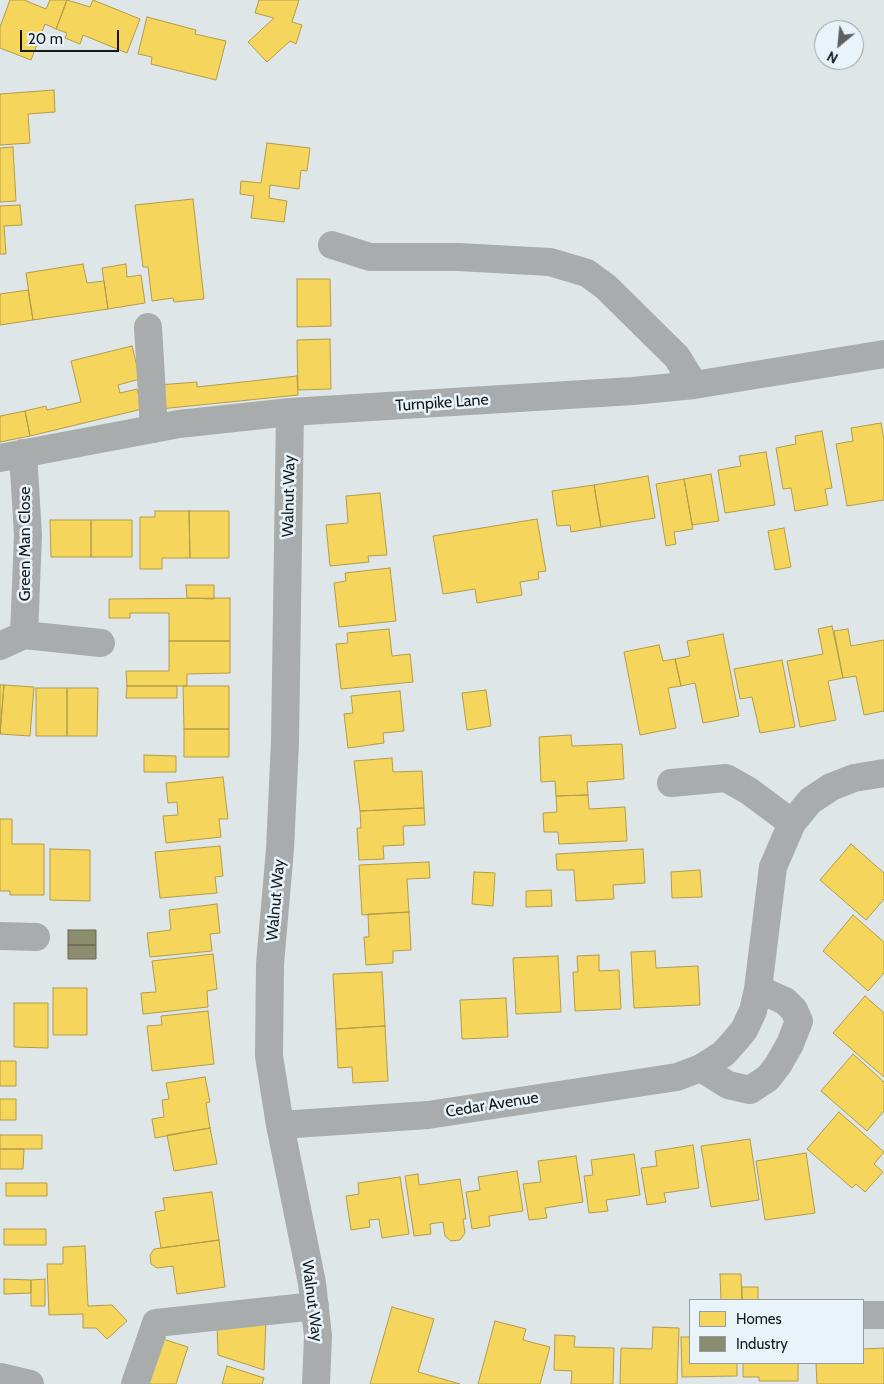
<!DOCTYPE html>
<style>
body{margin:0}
#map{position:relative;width:884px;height:1384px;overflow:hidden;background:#dfe6e8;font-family:Cabin,sans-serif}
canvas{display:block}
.legend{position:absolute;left:689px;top:1299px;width:175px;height:65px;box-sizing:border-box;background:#e8f4fa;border:1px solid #939ca0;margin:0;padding:6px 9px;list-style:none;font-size:15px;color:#14181a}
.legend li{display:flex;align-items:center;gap:10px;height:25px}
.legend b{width:25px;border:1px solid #939ca0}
.north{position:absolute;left:814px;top:20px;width:50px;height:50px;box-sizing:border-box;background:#e8f4fa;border:1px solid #939ca0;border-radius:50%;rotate:208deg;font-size:14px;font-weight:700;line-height:20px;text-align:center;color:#14181a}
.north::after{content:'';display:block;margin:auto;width:18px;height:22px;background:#5b6062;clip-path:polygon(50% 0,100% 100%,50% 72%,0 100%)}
.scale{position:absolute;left:20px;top:30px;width:99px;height:22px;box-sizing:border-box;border:2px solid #14181a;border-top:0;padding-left:6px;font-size:15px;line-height:18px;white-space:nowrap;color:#14181a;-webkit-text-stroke:4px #e8f4fa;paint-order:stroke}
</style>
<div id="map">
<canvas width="884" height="1384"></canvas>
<ul class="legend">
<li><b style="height:14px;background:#f6d55c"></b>Homes</li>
<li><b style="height:14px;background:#8c8c6e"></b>Industry</li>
</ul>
<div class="north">N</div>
<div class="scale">20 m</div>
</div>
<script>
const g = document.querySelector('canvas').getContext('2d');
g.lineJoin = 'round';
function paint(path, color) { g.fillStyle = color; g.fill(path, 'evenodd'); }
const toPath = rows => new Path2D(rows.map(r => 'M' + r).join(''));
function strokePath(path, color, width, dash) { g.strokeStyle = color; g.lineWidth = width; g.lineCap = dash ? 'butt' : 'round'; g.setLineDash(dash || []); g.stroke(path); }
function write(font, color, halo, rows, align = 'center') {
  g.font = font + ' Cabin,sans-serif'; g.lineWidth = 5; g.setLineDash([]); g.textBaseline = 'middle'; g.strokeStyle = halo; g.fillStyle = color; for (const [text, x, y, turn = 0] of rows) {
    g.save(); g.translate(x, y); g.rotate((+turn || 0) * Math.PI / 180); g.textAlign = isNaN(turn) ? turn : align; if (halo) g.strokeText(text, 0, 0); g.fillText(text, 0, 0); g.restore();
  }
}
const homes = toPath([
 [10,0,24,0,46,9,50,0,67,0,56,29,45,24,31,60,0,48,0,27,10,0],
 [67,0,90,7,93,0,140,19,127,53,83,35,80,44,65,38,67,33,56,29,67,0],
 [259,0,299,0,292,22,302,25,296,44,290,41,267,62,248,42,274,18,255,13,259,0],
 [147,17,196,30,195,34,226,41,216,80,151,64,152,57,138,54,147,17],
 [54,90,55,112,28,114,30,143,0,145,0,94,54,90],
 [267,143,310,148,307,171,301,170,299,189,270,185,269,198,287,201,284,222,251,218,254,196,240,194,241,181,261,183,267,143],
 [13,147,16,201,0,202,0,148,13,147],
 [193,199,204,299,174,302,173,298,152,301,148,267,143,267,135,205,193,199],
 [20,205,22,225,4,226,6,254,0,254,0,206,20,205],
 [83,264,87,283,104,281,108,309,33,320,26,273,83,264],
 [126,264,127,277,141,275,145,303,108,309,102,268,126,264],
 [297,279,330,279,331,326,297,327,297,279],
 [28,290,33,320,0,325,0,294,28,290],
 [330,339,331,389,298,390,297,340,330,339],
 [132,346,140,379,118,385,120,393,137,389,142,409,30,436,25,411,46,406,47,410,81,402,71,361,132,346],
 [297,376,298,395,160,409,158,385,197,382,197,387,297,376],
 [25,411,30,436,0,442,0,416,25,411],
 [881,423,884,440,884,500,847,506,836,444,853,441,851,428,881,423],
 [822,431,832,488,825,489,828,505,795,511,791,488,783,489,776,448,796,444,795,436,822,431],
 [766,452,775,505,725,513,718,470,741,466,739,456,766,452],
 [711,474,719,521,692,525,684,479,711,474],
 [648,476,655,518,601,527,594,485,648,476],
 [684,479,693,529,674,532,676,544,666,546,656,484,684,479],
 [594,485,601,527,571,532,570,525,557,526,552,491,594,485],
 [380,493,387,555,368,556,369,562,330,566,326,525,348,523,346,496,380,493],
 [155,511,189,511,190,558,162,558,162,569,140,569,140,517,155,517,155,511],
 [189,511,229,511,229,558,190,558,189,511],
 [537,519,546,571,538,572,539,579,520,582,522,595,477,603,475,589,443,594,433,536,537,519],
 [50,520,91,520,91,557,51,557,50,520],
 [91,520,132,520,132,557,91,557,91,520],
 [784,528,791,567,775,570,768,531,784,528],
 [390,568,396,621,339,627,334,583,346,581,345,573,390,568],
 [186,585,214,585,214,599,187,598,186,585],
 [230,598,230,641,169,641,169,613,130,613,130,618,109,618,109,599,230,598],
 [832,626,843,678,828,681,836,720,800,727,787,661,823,654,818,629,832,626],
 [389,629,392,656,410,654,413,682,341,689,336,644,348,643,347,633,389,629],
 [848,629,851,646,884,640,884,711,864,715,856,676,843,678,834,631,848,629],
 [723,634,739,716,703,723,695,683,681,686,675,659,690,656,687,641,723,634],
 [169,641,230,641,230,673,187,674,187,686,127,686,126,671,169,671,169,641],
 [659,645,663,661,675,659,681,686,668,688,676,728,640,735,624,652,659,645],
 [782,660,795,727,760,733,752,697,740,699,734,669,782,660],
 [0,685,4,685,0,734,0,685],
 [4,685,34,687,30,736,0,734,4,685],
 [127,686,177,686,177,698,126,698,127,686],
 [183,686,229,686,229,729,184,729,183,686],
 [36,688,67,688,67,736,36,736,36,688],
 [67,688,98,688,97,736,67,736,67,688],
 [486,690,491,726,467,730,462,693,486,690],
 [400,691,404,731,383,733,384,743,348,748,344,714,353,713,351,696,400,691],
 [184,729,229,729,229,757,184,757,184,729],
 [571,735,572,746,622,744,624,779,587,782,588,795,556,796,555,781,541,782,539,737,571,735],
 [144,755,176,756,176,772,144,772,144,755],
 [392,758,393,772,422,771,424,808,360,811,354,761,392,758],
 [223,777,228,819,219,819,221,837,166,843,163,816,178,815,177,802,168,803,166,783,223,777],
 [588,795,589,809,625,807,627,841,559,844,558,832,544,832,543,813,557,812,556,796,588,795],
 [424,808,425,825,403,826,404,845,383,846,384,859,359,860,357,828,361,828,360,811,424,808],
 [0,819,12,819,12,844,44,844,44,895,10,895,10,891,0,891,0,819],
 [851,844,884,873,884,899,866,920,820,880,851,844],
 [220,846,223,876,215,877,217,893,160,898,155,852,220,846],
 [50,849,90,850,90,901,50,900,50,849],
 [643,849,645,883,613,885,614,899,576,901,574,870,557,870,556,854,643,849],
 [429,862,430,878,407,879,409,912,362,915,359,865,429,862],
 [700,870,702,897,672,898,671,872,700,870],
 [474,872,495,873,493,906,472,904,474,872],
 [551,890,552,906,526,907,526,891,551,890],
 [217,904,220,933,210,934,212,951,150,957,147,933,171,930,169,910,217,904],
 [409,912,411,950,393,951,393,963,366,965,364,937,369,937,368,914,409,912],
 [853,915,884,942,884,973,868,991,823,951,853,915],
 [655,951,656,968,698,966,700,1005,634,1008,631,952,655,951],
 [213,954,217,989,207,991,208,1007,143,1014,141,993,156,992,152,961,213,954],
 [599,955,599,971,619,970,621,1009,575,1011,573,972,578,972,577,956,599,955],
 [558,956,561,1012,516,1014,513,958,558,956],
 [382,972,385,1026,336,1029,333,974,382,972],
 [53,988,87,988,87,1035,53,1035,53,988],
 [865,996,884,1013,884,1077,833,1033,865,996],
 [506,998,508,1037,462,1039,460,1000,506,998],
 [14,1003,48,1003,48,1048,14,1047,14,1003],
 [208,1011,214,1064,152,1071,147,1026,162,1025,161,1016,208,1011],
 [385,1026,388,1081,353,1083,352,1067,338,1068,336,1029,385,1026],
 [853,1054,884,1082,884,1111,867,1131,821,1091,853,1054],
 [0,1061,16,1061,16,1086,0,1086,0,1061],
 [205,1077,210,1102,206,1103,210,1128,155,1138,152,1119,164,1117,162,1100,169,1099,166,1083,205,1077],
 [0,1099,16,1099,16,1120,0,1120,0,1099],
 [839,1112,884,1152,874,1164,883,1172,865,1192,856,1184,852,1188,807,1149,839,1112],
 [210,1128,217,1164,174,1171,167,1135,210,1128],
 [0,1135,42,1135,42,1149,0,1149,0,1135],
 [750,1139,759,1200,711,1207,701,1146,750,1139],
 [693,1145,699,1188,664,1193,666,1202,647,1205,641,1168,657,1166,655,1151,693,1145],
 [0,1149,24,1149,23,1169,0,1169,0,1149],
 [806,1153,815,1213,765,1220,756,1161,806,1153],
 [634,1154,640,1195,606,1200,608,1211,589,1213,584,1176,593,1175,591,1160,634,1154],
 [576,1156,583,1202,545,1208,547,1218,529,1220,523,1184,541,1182,538,1161,576,1156],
 [517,1171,523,1211,489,1216,490,1226,472,1229,466,1192,480,1190,478,1177,517,1171],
 [418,1174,419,1185,460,1179,466,1219,463,1219,465,1233,460,1240,451,1241,445,1236,443,1222,430,1224,431,1234,414,1236,405,1176,418,1174],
 [400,1177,409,1234,382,1238,379,1219,369,1220,370,1227,351,1230,346,1196,359,1194,358,1183,400,1177],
 [6,1183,47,1183,47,1196,6,1196,6,1183],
 [212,1192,219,1240,161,1248,155,1212,165,1210,163,1198,212,1192],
 [4,1229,46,1229,46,1245,4,1245,4,1229],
 [219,1240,225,1287,177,1294,173,1266,157,1268,151,1264,150,1255,154,1249,219,1240],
 [85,1246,88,1306,112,1305,127,1321,107,1339,96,1328,83,1328,83,1314,49,1315,47,1264,63,1264,63,1247,85,1246],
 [720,1274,741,1274,742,1300,721,1300,720,1274],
 [4,1279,31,1280,31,1293,4,1294,4,1279],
 [45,1279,45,1306,31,1306,31,1280,45,1279],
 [742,1287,758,1287,758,1300,742,1300,742,1287],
 [392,1307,434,1319,418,1372,460,1384,370,1384,392,1307],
 [266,1320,264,1370,218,1355,217,1323,266,1320],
 [495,1321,526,1329,523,1340,550,1347,540,1384,478,1384,495,1321],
 [653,1327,679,1328,677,1384,620,1384,621,1348,652,1349,653,1327],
 [555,1335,575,1336,574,1347,614,1348,613,1384,571,1384,572,1371,554,1370,555,1335],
 [681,1337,690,1337,690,1363,737,1363,737,1376,682,1377,681,1337],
 [163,1339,188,1347,176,1384,149,1384,163,1339],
 [884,1348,884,1384,817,1384,816,1363,863,1363,863,1349,884,1348],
 [743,1363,798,1363,798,1381,759,1381,759,1377,743,1377,743,1363],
 [227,1366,264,1378,262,1384,222,1384,227,1366]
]);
const industry = toPath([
 [68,930,96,930,96,945,68,945,68,930],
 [68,945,96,945,96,959,68,959,68,945]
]);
const minor = toPath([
 [332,245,370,257,458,257,550,262,587,273,606,287,677,357,694,385],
 [148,327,154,429],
 [290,412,285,742,280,849,270,964,269,1056,280,1125,312,1283,318,1336,316,1384],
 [23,453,28,535,24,635],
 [0,458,179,424,290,412,633,391,694,385,884,354],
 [0,646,24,635,101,643],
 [671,783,726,778,749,791,792,823],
 [0,936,36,937],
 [701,1068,728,1085,750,1090,768,1078,778,1065,790,1044,799,1021,794,1010,785,1001,758,989],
 [280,1125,428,1115,677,1077,701,1068,723,1054,734,1042,744,1030,753,1011,758,989,773,867,792,823,810,801,831,787,854,778,884,773],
 [863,1315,884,1315],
 [0,1377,30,1384],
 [135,1384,156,1323,315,1306]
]);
const streetNames = [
 ["Turnpike Lane",442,403,-4],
 ["Walnut Way",289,496,-89],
 ["Green Man Close",25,544,-90],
 ["Walnut Way",276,900,-85],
 ["Cedar Avenue",492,1105,-9],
 ["Walnut Way",312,1301,83]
];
paint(homes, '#f6d55c');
strokePath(homes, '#b29c48', 1);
paint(industry, '#8c8c6e');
strokePath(industry, '#686955', 1);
strokePath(minor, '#a9acad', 28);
write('16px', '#14181a', '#e8f4fa', streetNames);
</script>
